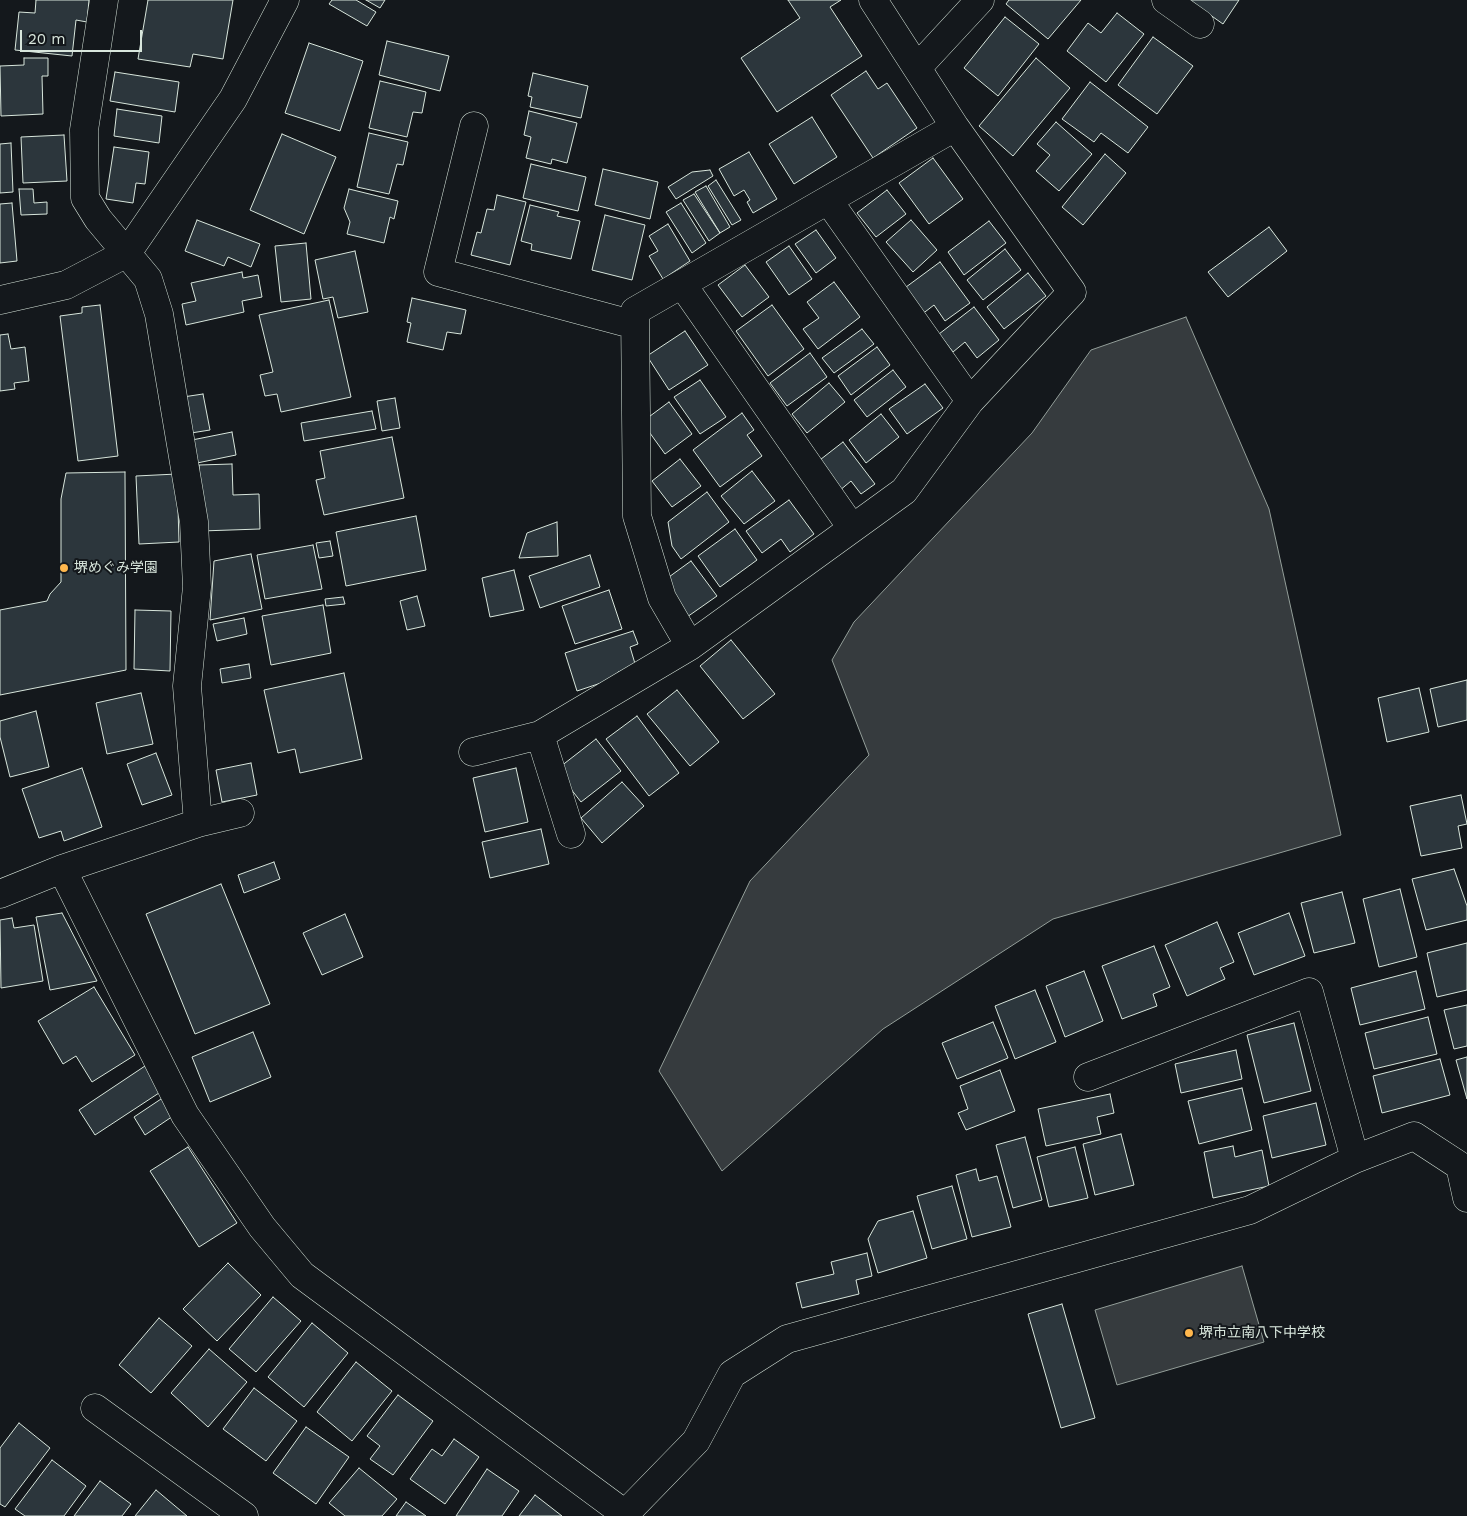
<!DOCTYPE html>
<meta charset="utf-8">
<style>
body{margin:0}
#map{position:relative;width:1467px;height:1516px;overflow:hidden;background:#14181c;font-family:"Work Sans",sans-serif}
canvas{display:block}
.scale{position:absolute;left:20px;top:30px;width:122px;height:22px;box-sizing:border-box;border:2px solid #d8e6dc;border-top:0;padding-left:6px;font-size:15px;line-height:18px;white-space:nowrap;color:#d8e6dc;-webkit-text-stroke:4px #14181c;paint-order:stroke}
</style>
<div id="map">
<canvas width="1467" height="1516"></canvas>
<div class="scale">20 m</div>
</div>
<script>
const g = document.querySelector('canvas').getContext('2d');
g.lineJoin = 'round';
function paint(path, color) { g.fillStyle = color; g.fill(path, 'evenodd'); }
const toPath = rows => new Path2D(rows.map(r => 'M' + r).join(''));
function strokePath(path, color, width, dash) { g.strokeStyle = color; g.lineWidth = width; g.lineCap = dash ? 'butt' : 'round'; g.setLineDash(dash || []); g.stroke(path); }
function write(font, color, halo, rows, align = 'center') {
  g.font = font + ' "Work Sans","Noto Sans JP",sans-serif'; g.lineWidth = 4; g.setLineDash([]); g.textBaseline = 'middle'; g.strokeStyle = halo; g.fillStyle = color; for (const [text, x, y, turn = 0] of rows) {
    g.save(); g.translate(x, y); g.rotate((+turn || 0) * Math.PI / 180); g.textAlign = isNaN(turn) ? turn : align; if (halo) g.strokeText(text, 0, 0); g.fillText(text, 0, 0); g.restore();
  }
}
const water = toPath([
 [1186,317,1269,509,1341,835,1053,919,883,1029,722,1171,659,1071,750,881,869,755,832,660,854,622,1032,433,1091,350,1186,317],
 [1242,1266,1264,1342,1117,1385,1095,1310,1242,1266]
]);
const building = toPath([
 [36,0,89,0,87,22,76,20,72,56,15,50,19,12,35,13,36,0],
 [148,0,233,0,223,59,193,54,190,67,138,59,148,0],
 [332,0,356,0,376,12,367,26,329,4,332,0],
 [366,0,385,0,380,8,366,0],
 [788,0,841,0,830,7,862,56,777,112,741,58,800,18,788,0],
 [1009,0,1081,0,1048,39,1006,4,1009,0],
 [1189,0,1239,0,1223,24,1189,0],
 [1117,13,1144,34,1106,82,1067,51,1088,23,1101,33,1117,13],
 [1005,17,1039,44,998,96,964,68,1005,17],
 [1153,37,1193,66,1157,114,1118,85,1153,37],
 [387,41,449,56,440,91,379,75,387,41],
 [309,43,363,61,340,131,285,113,309,43],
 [24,58,48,58,48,76,42,76,43,114,1,116,0,66,24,65,24,58],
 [1036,58,1070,88,1013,156,979,126,1036,58],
 [866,71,878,89,887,83,917,128,873,158,831,95,866,71],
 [115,72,179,82,175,112,110,101,115,72],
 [533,73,588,86,581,118,530,107,532,97,528,96,533,73],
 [380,81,426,92,422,113,413,112,407,137,369,128,380,81],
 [1090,82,1148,127,1128,153,1101,133,1094,142,1062,119,1090,82],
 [117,109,162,116,159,143,114,136,117,109],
 [529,111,577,123,567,163,552,159,551,164,526,158,531,137,524,135,529,111],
 [812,117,837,157,794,184,769,144,812,117],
 [1056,122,1092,154,1059,191,1036,171,1050,155,1037,144,1056,122],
 [369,133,408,142,403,165,397,164,389,194,357,187,369,133],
 [282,134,336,157,304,234,250,210,282,134],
 [64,135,67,181,23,183,21,137,64,135],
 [11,143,13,192,0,193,0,144,11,143],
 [114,147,149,152,145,184,136,183,133,203,106,199,114,147],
 [749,152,777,199,753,213,747,202,750,200,744,190,734,196,719,169,749,152],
 [1105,154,1126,173,1083,225,1062,207,1105,154],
 [933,158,963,199,929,224,899,183,933,158],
 [531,164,586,177,578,211,523,198,531,164],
 [603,169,658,182,650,219,595,205,603,169],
 [710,170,713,176,676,199,668,187,692,172,710,170],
 [716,180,741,220,732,225,708,186,716,180],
 [706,186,730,227,720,233,695,192,706,186],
 [19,189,33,189,34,203,47,202,47,214,21,215,19,189],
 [349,189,398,201,394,219,390,217,384,243,347,234,350,222,344,208,349,189],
 [887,190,906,214,876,237,857,213,887,190],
 [694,194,720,233,709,241,683,200,694,194],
 [497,195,526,202,510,265,471,255,477,232,481,233,487,209,494,210,497,195],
 [12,203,17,261,0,263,0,204,12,203],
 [681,203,706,243,692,253,666,212,681,203],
 [530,205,559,212,557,216,580,221,571,259,531,250,532,244,521,241,530,205],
 [605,215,645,225,632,280,592,270,605,215],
 [197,220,260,244,251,267,228,257,224,266,185,251,197,220],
 [911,220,937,250,913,272,886,242,911,220],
 [989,221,1006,243,964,275,948,252,989,221],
 [668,224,690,261,663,279,649,256,658,251,649,236,668,224],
 [1269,227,1287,251,1228,297,1208,272,1269,227],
 [816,230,836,258,816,273,795,244,816,230],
 [306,243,311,299,281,302,275,246,306,243],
 [789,246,812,279,789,295,766,262,789,246],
 [1005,249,1021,270,983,300,967,280,1005,249],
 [355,251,368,312,338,318,333,297,323,299,315,260,355,251],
 [940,262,970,303,945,321,934,305,921,315,902,290,940,262],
 [745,265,769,297,742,317,718,285,745,265],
 [242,272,243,278,258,275,262,297,242,301,244,312,186,325,182,304,196,301,191,283,242,272],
 [1028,273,1046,296,1004,329,987,307,1028,273],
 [834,282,860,317,818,349,803,329,819,318,807,302,834,282],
 [412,298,466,310,461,334,447,332,443,350,407,342,411,323,407,322,412,298],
 [329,300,351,397,281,412,277,394,265,396,260,375,273,372,259,315,329,300],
 [100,305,118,456,78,461,60,316,82,313,82,307,100,305],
 [772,305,804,349,768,376,736,331,772,305],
 [974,307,999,340,977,358,965,342,953,352,939,334,974,307],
 [862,329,874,344,834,373,822,358,862,329],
 [685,331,708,365,669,390,647,356,685,331],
 [8,334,11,349,25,347,29,381,14,383,15,389,0,391,0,335,8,334],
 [877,347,890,365,851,395,838,376,877,347],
 [810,353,827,377,787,406,770,383,810,353],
 [893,370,906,387,867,417,854,400,893,370],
 [700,380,726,417,700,434,674,397,700,380],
 [829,383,845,402,807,433,792,414,829,383],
 [925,384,943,408,907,434,889,409,925,384],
 [203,394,210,430,191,433,183,397,203,394],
 [395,398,400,428,382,431,377,401,395,398],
 [669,402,692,434,665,454,642,422,669,402],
 [372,411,376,429,304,441,301,423,372,411],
 [742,413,754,430,747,435,762,456,720,487,693,450,742,413],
 [881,414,899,437,866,463,849,440,881,414],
 [232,432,236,455,197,463,192,440,232,432],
 [392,437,404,498,324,515,316,480,325,478,320,451,392,437],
 [843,442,875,484,861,494,851,481,839,491,816,463,843,442],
 [680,459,701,486,672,507,652,481,680,459],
 [232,464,233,495,259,494,260,529,201,531,199,465,232,464],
 [752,471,775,501,744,524,721,496,752,471],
 [125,472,126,670,0,695,0,610,47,601,50,594,61,582,61,499,66,473,125,472],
 [177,474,179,542,139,544,136,476,177,474],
 [707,492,729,522,681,559,672,546,668,522,707,492],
 [789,500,814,534,790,552,781,539,762,553,746,531,789,500],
 [416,516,426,570,346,586,336,532,416,516],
 [557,522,558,556,519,558,527,533,557,522],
 [735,529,757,560,720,587,698,556,735,529],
 [330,541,333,556,319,558,316,543,330,541],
 [313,545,322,589,265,599,257,555,313,545],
 [251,554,262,609,210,620,214,561,251,554],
 [590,555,600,587,540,608,529,576,590,555],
 [691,561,717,596,687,617,662,582,691,561],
 [514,570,524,610,490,617,482,578,514,570],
 [609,590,622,629,575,644,562,606,609,590],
 [417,596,425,626,407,630,400,601,417,596],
 [343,597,345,604,326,606,325,599,343,597],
 [323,605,331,653,271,665,262,616,323,605],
 [135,610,171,611,170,671,134,669,135,610],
 [244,618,247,634,217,641,213,624,244,618],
 [633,631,638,644,630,647,636,667,618,672,619,677,577,691,565,653,633,631],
 [731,640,775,694,743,719,700,666,731,640],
 [249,664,251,678,222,683,220,669,249,664],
 [344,673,362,759,300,773,295,749,278,753,264,690,344,673],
 [1467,680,1467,720,1438,727,1430,689,1467,680],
 [1419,688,1429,732,1387,742,1378,698,1419,688],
 [677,690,719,742,690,766,647,714,677,690],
 [141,693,153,744,107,754,96,703,141,693],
 [36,711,49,767,10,777,0,737,0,721,36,711],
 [637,716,679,773,649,796,606,739,637,716],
 [596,739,621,771,581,802,556,770,596,739],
 [156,753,172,795,142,805,127,764,156,753],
 [251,763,257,795,222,802,216,770,251,763],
 [82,768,102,827,64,841,61,831,39,838,22,789,82,768],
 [516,768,528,822,485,832,473,778,516,768],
 [622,782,644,806,602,843,581,818,622,782],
 [1461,795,1467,824,1458,826,1462,848,1421,856,1410,806,1461,795],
 [541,829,549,864,490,878,482,842,541,829],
 [274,862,280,879,244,893,238,875,274,862],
 [1454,869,1467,906,1467,920,1426,930,1412,879,1454,869],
 [221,884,270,1004,195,1034,146,914,221,884],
 [1400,889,1417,957,1379,967,1363,899,1400,889],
 [1342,892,1355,943,1314,953,1301,903,1342,892],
 [62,913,97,981,50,990,36,917,62,913],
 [1289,913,1305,956,1254,975,1238,933,1289,913],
 [345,914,363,957,322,975,303,933,345,914],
 [12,918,14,928,34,925,43,981,1,988,0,920,12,918],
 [1217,922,1234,962,1220,968,1225,979,1187,996,1165,945,1217,922],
 [1467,943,1467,990,1437,997,1427,953,1467,943],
 [1154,946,1170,987,1153,994,1157,1006,1122,1019,1102,966,1154,946],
 [1084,971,1103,1021,1065,1037,1046,986,1084,971],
 [1416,971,1425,1009,1360,1025,1351,988,1416,971],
 [94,987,135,1055,92,1082,76,1056,63,1064,38,1021,94,987],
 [1035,990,1056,1042,1015,1059,995,1006,1035,990],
 [1467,1005,1467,1046,1454,1049,1444,1010,1467,1005],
 [1428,1017,1437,1054,1374,1069,1365,1033,1428,1017],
 [993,1022,1008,1058,957,1079,942,1043,993,1022],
 [1294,1023,1311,1091,1264,1103,1247,1035,1294,1023],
 [253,1032,271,1077,210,1102,192,1057,253,1032],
 [1236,1050,1242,1079,1181,1093,1175,1064,1236,1050],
 [1467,1057,1467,1099,1456,1060,1467,1057],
 [1440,1059,1450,1095,1382,1113,1373,1076,1440,1059],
 [145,1066,162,1091,95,1135,79,1110,145,1066],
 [1000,1070,1015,1111,966,1130,958,1113,968,1109,960,1086,1000,1070],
 [1242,1088,1252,1130,1199,1144,1188,1101,1242,1088],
 [1110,1094,1114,1113,1097,1117,1101,1134,1046,1146,1038,1109,1110,1094],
 [164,1097,176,1114,145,1135,134,1117,164,1097],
 [1316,1103,1326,1145,1272,1158,1263,1116,1316,1103],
 [1121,1134,1134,1185,1095,1195,1083,1144,1121,1134],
 [1025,1137,1042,1200,1013,1208,996,1145,1025,1137],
 [1233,1146,1235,1157,1262,1150,1269,1186,1213,1198,1204,1152,1233,1146],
 [188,1147,237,1223,199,1247,150,1171,188,1147],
 [1075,1147,1088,1198,1049,1207,1037,1157,1075,1147],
 [976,1169,979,1181,997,1176,1011,1227,972,1237,956,1175,976,1169],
 [952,1186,967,1239,932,1249,917,1196,952,1186],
 [913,1211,927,1258,878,1273,868,1239,878,1221,913,1211],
 [867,1253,872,1276,856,1280,859,1294,802,1308,796,1283,834,1274,831,1262,867,1253],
 [228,1263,261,1295,217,1341,183,1309,228,1263],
 [273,1297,301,1321,256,1372,229,1349,273,1297],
 [1062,1304,1095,1418,1061,1428,1028,1314,1062,1304],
 [159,1318,192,1346,151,1393,119,1365,159,1318],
 [312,1323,348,1353,304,1407,268,1377,312,1323],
 [209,1349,247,1382,208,1427,171,1393,209,1349],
 [356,1362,392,1391,352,1441,317,1412,356,1362],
 [254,1388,297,1421,266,1461,223,1429,254,1388],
 [398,1395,433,1421,393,1475,370,1459,380,1446,367,1436,398,1395],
 [19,1423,50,1448,5,1507,0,1504,0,1448,19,1423],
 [306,1427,349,1457,316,1504,273,1473,306,1427],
 [454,1439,479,1457,445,1504,410,1479,432,1449,442,1456,454,1439],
 [52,1460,86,1486,64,1516,25,1516,15,1509,52,1460],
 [359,1468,397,1499,382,1516,345,1516,329,1503,359,1468],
 [487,1469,519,1491,502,1516,456,1516,487,1469],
 [100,1481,131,1504,122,1516,74,1516,100,1481],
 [156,1490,187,1516,135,1516,156,1490],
 [535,1495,562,1516,519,1516,535,1495],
 [406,1502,426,1516,396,1516,406,1502]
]);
const street = toPath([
 [104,0,84,130,85,198,98,219,148,279,159,314,194,522,197,587,187,686,198,823],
 [1166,0,1200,24],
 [917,68,980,0],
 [474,126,438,272,635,325],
 [828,200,970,401],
 [682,284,852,528],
 [0,300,66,285,127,253,233,99,285,0],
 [690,646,662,598,637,516,635,311,955,127],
 [540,735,571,834],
 [473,752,540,735,690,646,904,491,970,401,1072,292,955,127,873,0],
 [62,869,185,1115,262,1227,302,1275,625,1514],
 [0,894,62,869,198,823,240,813],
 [1088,1077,1309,992,1355,1159],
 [95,1408,244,1516],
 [625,1516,625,1514,696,1441,732,1374,787,1339,1250,1210,1355,1159,1414,1136,1460,1166,1467,1198]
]);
const markers = [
 [64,568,5,"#ffb74d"],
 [1189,1333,5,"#ffb74d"]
];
const poiNames = [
 ["堺めぐみ学園",74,568],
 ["堺市立南八下中学校",1199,1333]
];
paint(water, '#363b3e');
strokePath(water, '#939e99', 1);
paint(building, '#2c363c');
strokePath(building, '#d8e6dc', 1);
strokePath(street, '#d8e6dc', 29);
strokePath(street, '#14181c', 28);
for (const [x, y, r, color] of markers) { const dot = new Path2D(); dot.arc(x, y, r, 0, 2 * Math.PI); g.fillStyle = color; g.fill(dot); strokePath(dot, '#14181c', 2); }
write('14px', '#d8e6dc', '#14181c', poiNames, 'left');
</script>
